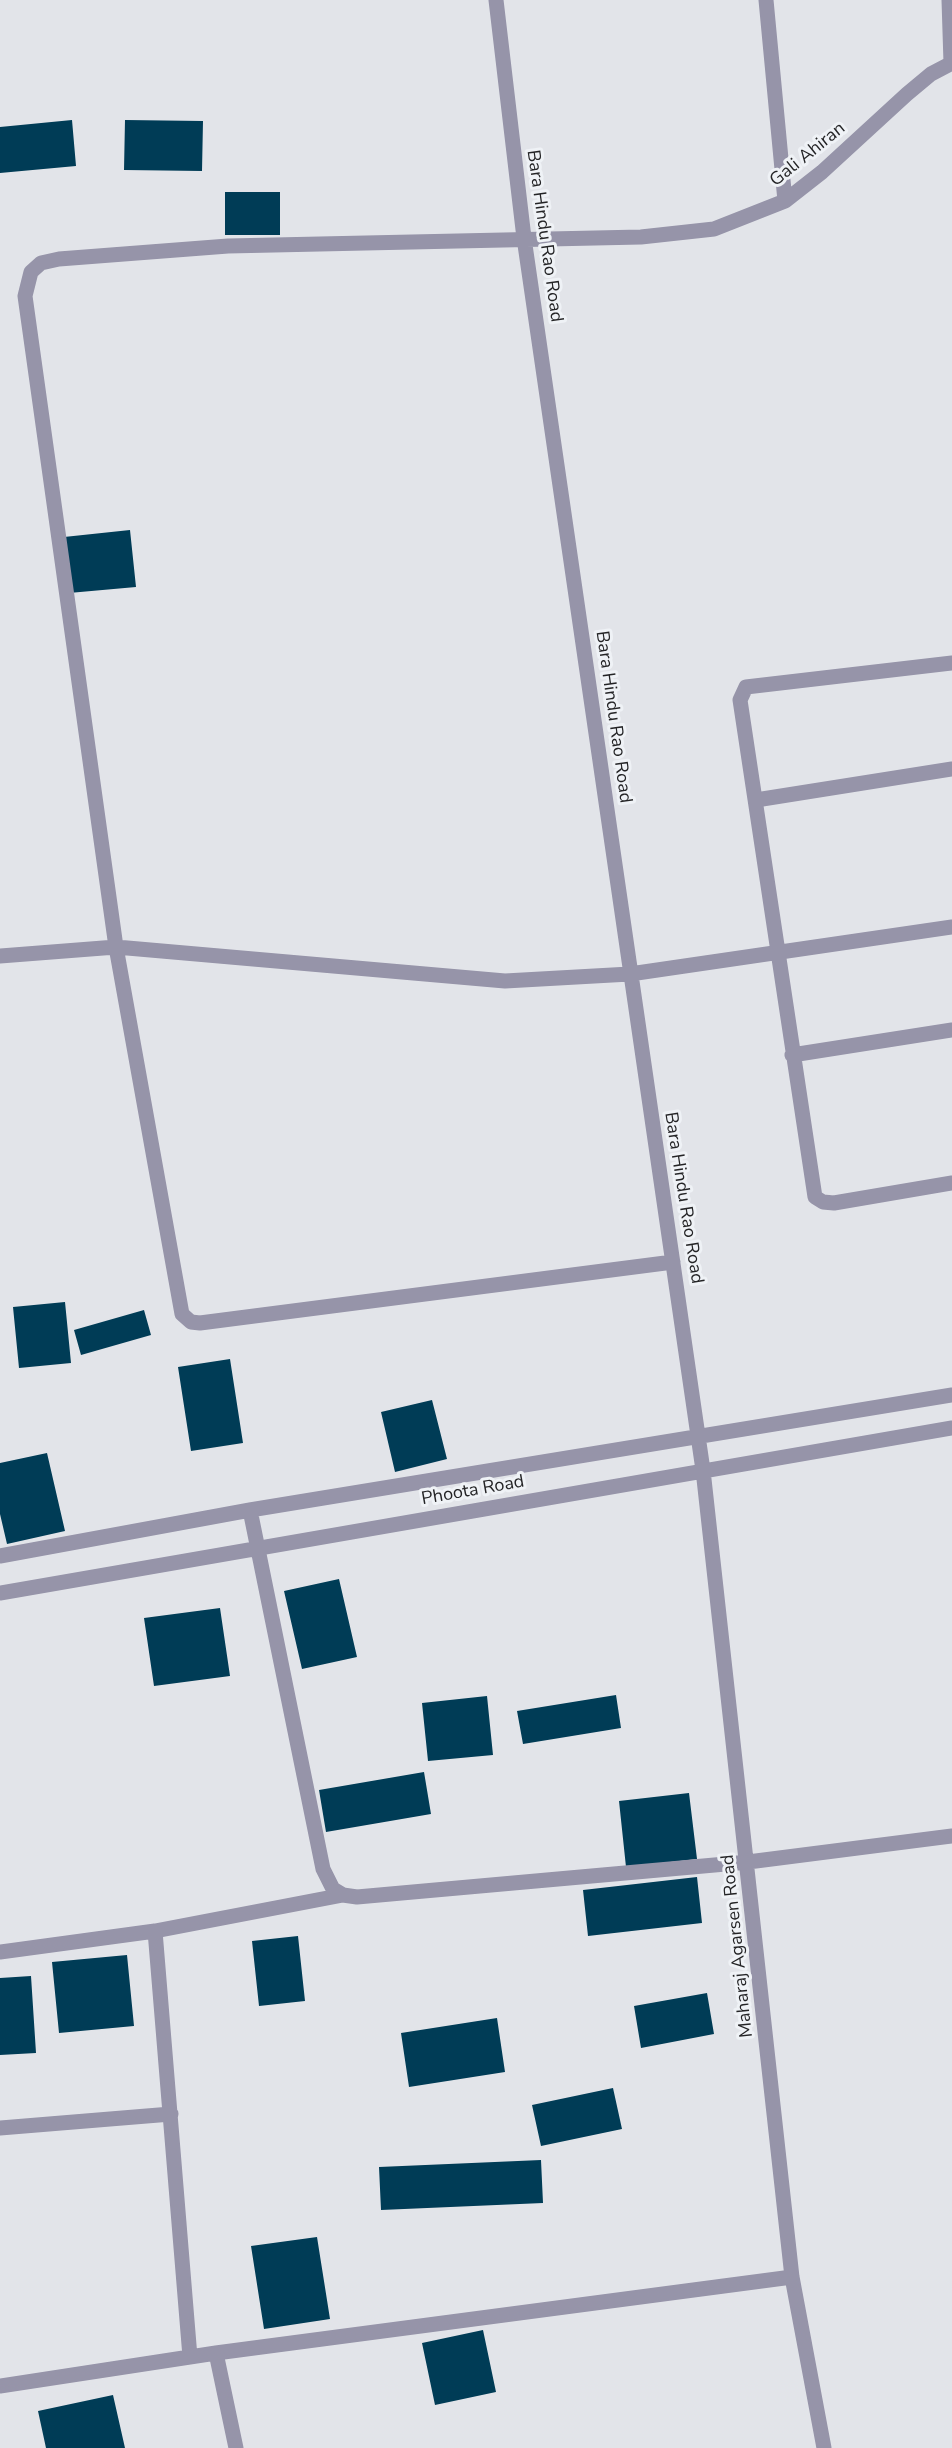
<!DOCTYPE html>
<style>
body{margin:0}
canvas{display:block;background:#e2e4e9}
</style>
<canvas width="952" height="2448"></canvas>
<script>
const g = document.querySelector('canvas').getContext('2d');
g.lineJoin = 'round';
function paint(path, color) { g.fillStyle = color; g.fill(path, 'evenodd'); }
const toPath = rows => new Path2D(rows.map(r => 'M' + r).join(''));
function strokePath(path, color, width, dash) { g.strokeStyle = color; g.lineWidth = width; g.lineCap = dash ? 'butt' : 'round'; g.setLineDash(dash || []); g.stroke(path); }
function write(font, color, halo, rows, align = 'center') {
  g.font = font + ' "Nunito Sans",sans-serif'; g.lineWidth = 6; g.setLineDash([]); g.textBaseline = 'middle'; g.strokeStyle = halo; g.fillStyle = color; for (const [text, x, y, turn = 0] of rows) {
    g.save(); g.translate(x, y); g.rotate((+turn || 0) * Math.PI / 180); g.textAlign = isNaN(turn) ? turn : align; if (halo) g.strokeText(text, 0, 0); g.fillText(text, 0, 0); g.restore();
  }
}
const building = toPath([
 [72,120,76,166,0,173,0,127],
 [125,120,203,121,202,171,124,170],
 [225,192,280,192,280,235,225,235],
 [130,530,136,587,69,593,64,537],
 [65,1302,71,1363,19,1368,13,1307],
 [144,1310,151,1335,81,1355,74,1330],
 [230,1359,243,1443,191,1451,178,1367],
 [432,1400,447,1459,395,1472,381,1412],
 [47,1453,65,1531,7,1544,0,1514,0,1463],
 [339,1579,357,1657,302,1669,284,1591],
 [220,1608,230,1676,154,1686,144,1618],
 [616,1695,621,1728,523,1744,517,1711],
 [487,1696,493,1755,428,1761,422,1703],
 [424,1772,431,1814,326,1832,319,1790],
 [689,1793,697,1859,626,1867,619,1801],
 [697,1877,702,1923,588,1936,583,1890],
 [298,1936,305,2001,259,2006,252,1941],
 [127,1955,134,2026,59,2033,52,1962],
 [31,1976,36,2053,0,2055,0,1978],
 [707,1993,714,2034,641,2048,634,2006],
 [497,2018,505,2072,409,2087,401,2033],
 [613,2088,622,2129,541,2146,532,2105],
 [541,2160,543,2203,381,2210,379,2167],
 [317,2237,330,2319,264,2329,251,2246],
 [483,2330,496,2392,435,2405,422,2343],
 [113,2395,125,2448,46,2448,38,2411]
]);
const minor = toPath([
 [496,0,524,238,703,1470,792,2277,824,2448],
 [766,0,785,201],
 [949,0,951,63],
 [952,663,746,687,740,700,815,1197,823,1202,834,1203,952,1183],
 [756,800,952,769],
 [0,956,116,947,505,981,630,974,952,927],
 [792,1055,952,1030],
 [673,1262,200,1323,191,1322,182,1314,116,947,25,296,31,272,41,263,59,259,228,246,641,237,714,229,785,201,822,172,907,94,931,74,952,63],
 [250,1510,323,1869,333,1889,343,1895],
 [0,1556,250,1510,952,1395],
 [0,1593,952,1428],
 [155,1931,190,2357],
 [0,1952,155,1931,343,1895,357,1897,748,1862,952,1836],
 [0,2128,171,2114],
 [216,2353,236,2448],
 [0,2386,216,2353,792,2277]
]);
const streetNames = [
 ["Gali Ahiran",808,155,-39],
 ["Bara Hindu Rao Road",544,236,82],
 ["Bara Hindu Rao Road",613,717,82],
 ["Bara Hindu Rao Road",683,1198,81],
 ["Phoota Road",473,1491,-10],
 ["Maharaj Agarsen Road",738,1946,-96]
];
paint(building, '#003c56');
strokePath(minor, '#9694a9', 15);
write('18px', '#242426', '#eff2f6', streetNames);
</script>
